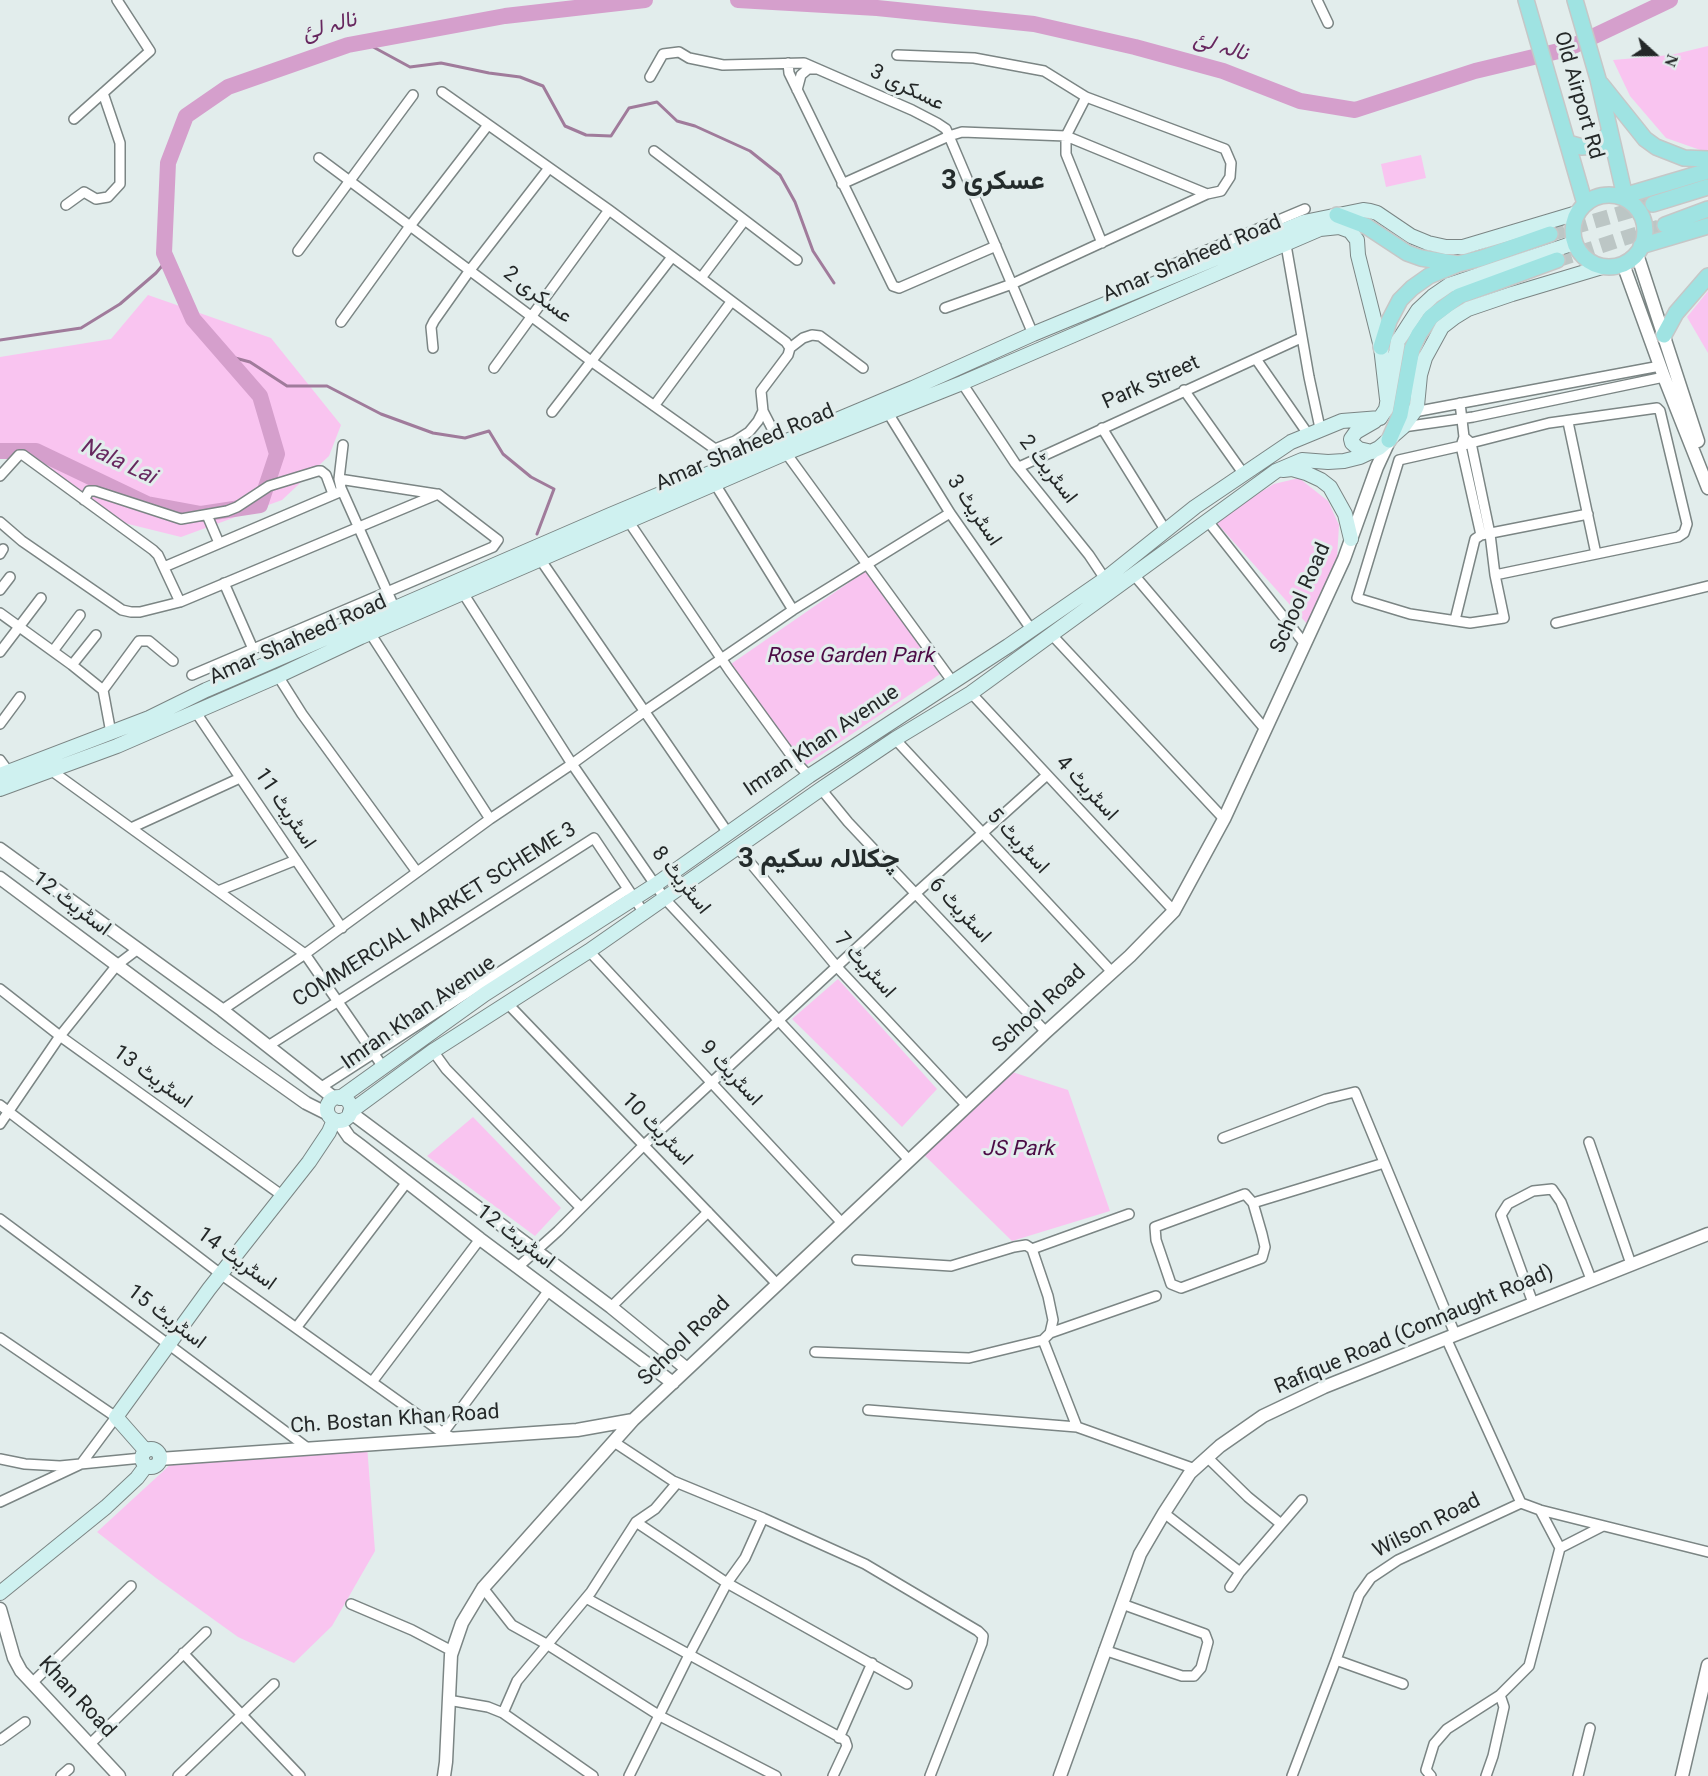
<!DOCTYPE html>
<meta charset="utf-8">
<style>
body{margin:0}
#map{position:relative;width:1708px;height:1776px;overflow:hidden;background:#e2edec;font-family:Georgia,serif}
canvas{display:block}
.north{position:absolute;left:1624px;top:24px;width:60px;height:60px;-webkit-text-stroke:4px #e2edec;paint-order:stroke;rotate:111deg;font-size:16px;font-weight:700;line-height:24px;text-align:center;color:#242828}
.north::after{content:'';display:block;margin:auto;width:21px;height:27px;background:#242828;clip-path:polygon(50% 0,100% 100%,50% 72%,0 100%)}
</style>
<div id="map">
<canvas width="1708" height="1776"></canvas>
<div class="north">N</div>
</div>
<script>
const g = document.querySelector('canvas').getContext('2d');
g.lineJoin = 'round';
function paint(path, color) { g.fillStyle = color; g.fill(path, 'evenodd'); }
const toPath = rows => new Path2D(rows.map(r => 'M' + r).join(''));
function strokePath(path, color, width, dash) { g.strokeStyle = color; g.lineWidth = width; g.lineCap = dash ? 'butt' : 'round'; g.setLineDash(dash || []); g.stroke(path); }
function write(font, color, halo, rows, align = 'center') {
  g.font = font + ' Georgia,Vazirmatn,serif'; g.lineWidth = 6; g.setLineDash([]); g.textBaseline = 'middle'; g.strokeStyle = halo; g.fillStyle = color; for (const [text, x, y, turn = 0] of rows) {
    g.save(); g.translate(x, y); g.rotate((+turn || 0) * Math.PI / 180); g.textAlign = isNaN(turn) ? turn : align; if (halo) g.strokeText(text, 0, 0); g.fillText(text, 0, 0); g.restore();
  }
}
const green = toPath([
 [1708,46,1708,152,1706,152,1666,138,1630,96,1613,60,1671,55],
 [1421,155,1426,178,1386,187,1381,164],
 [1708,291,1708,353,1687,317],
 [148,295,271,338,341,425,329,456,282,500,181,537,112,520,0,444,0,357,111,339],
 [1299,478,1328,501,1339,525,1336,575,1308,625,1214,520,1274,484],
 [867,570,943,672,799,770,728,666],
 [838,979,937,1089,902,1127,792,1019],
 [1006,1070,1068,1090,1110,1211,1012,1241,919,1150],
 [473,1117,561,1208,535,1236,427,1156],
 [367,1445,375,1551,332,1626,294,1663,238,1637,156,1578,97,1532,171,1464]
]);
const stream = toPath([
 [364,42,410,67,441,63,489,73,520,77,543,86,565,126,586,135,611,136,629,108,657,102,677,121,695,126,750,151,780,175,795,202,813,251,834,283],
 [0,340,81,328,120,304,156,273,167,260],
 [224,355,250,362,287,386,327,386,381,414,433,433,465,438,489,431,503,454,531,477,554,489,537,534]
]);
const river = toPath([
 [738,0,877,8,1034,24,1135,47,1223,71,1300,101,1355,110,1475,71,1567,49,1670,0],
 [0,451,36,451,147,504,201,514,260,505,277,454,260,396,193,319,164,253,168,163,186,116,228,87,348,45,505,16,645,0]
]);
const primaryTunnel = toPath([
 [1550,234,1653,204],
 [1557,260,1665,225]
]);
const minor = toPath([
 [1317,0,1328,23],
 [897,55,974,58,1044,71,1086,97,1225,149,1231,163,1230,177,1221,191,1207,194,1012,284,945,308],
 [788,63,789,73,893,286,899,288,996,246],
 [650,77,663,54,679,52,689,58,723,65,804,63,912,110,937,123,946,129,1033,334],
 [797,90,801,75,808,69,817,69],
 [442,92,609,210,701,278,786,342,790,348],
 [1086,97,1066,136,1066,154,1102,243],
 [74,119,150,51,117,0],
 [654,151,797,260],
 [319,158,591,361,715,449,720,470],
 [842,184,949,136,962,132,1066,136,1207,194],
 [66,205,84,192,96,199,108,197,120,184,120,143,103,93],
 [1286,245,1309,377,1320,428],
 [298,251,413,95],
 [1174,264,1305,209],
 [701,278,744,221],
 [341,322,410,226,488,125],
 [433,348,431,327,434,321,470,270,549,168],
 [1256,359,1308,434],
 [494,368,609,210],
 [962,383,1015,463,1089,555,1105,579],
 [1184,390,1243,473],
 [1460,403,1464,437,1461,446,1481,535],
 [654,406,731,302],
 [763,411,780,444],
 [552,412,672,257],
 [1414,412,1660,366],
 [888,413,950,513,1031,629],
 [1568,422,1596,554],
 [1403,427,1473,417,1664,377],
 [1102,428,1166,531],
 [1464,437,1471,443,1490,534,1495,575,1504,618,1470,623,1410,614,1357,598,1399,460,1461,446,1471,443,1549,423,1657,408,1660,411,1687,524,1684,533,1678,537,1495,575],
 [343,445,339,479,341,488,395,609],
 [715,449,735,441,749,432,758,421,763,411,761,391,788,355,790,348,803,338,812,335,820,336,863,368],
 [786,453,952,681],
 [1019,467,1301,338],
 [0,476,19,455,23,455,153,550,158,555,180,602],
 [339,479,436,494],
 [715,484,793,610],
 [84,500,89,491,95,491,181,519,227,511,237,507,269,486,318,471,321,471,326,475,333,494],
 [207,515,219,543],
 [1207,520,1304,643],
 [0,522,22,541,122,610,131,612,140,612,180,602,438,494,498,540,493,547,192,675],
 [629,522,729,670,796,762,809,776],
 [0,554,3,549],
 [540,559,728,833],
 [164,567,342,491],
 [1134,575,1265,729],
 [224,583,253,649],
 [0,590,10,577],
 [463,593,572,764,665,899,909,1160],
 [0,613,72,665,103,690,111,733],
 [1455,620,1475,539,1481,535,1588,514],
 [1556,623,1708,586],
 [370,633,490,819],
 [1051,634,1224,819],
 [53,651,80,615],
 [0,652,41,598],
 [72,665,96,635],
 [278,676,302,714,417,872],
 [103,690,139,641,149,641,173,661],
 [971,693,1174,911],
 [195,711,342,928],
 [0,724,20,697],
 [895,739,1112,972],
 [0,760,8,771],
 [52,771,305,954,383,1067],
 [821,789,848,822,1046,1032],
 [131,828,240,778],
 [738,848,837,967,967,1106],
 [218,891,296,860],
 [589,951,842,1223],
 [0,989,60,1036,283,1196],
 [507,1003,777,1284],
 [222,1010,305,954,490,819,572,764,645,711,793,610,950,513],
 [268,1046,594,838,644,913],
 [433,1051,446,1069,581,1208],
 [320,1088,628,889],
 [0,1105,222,1275,443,1433,453,1438],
 [0,1124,60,1036,117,965,138,949],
 [1223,1138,1326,1099,1355,1092,1455,1334],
 [1589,1142,1631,1264],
 [1245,1194,1253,1203,1262,1234,1265,1247,1262,1258,1181,1288,1171,1284,1156,1240,1155,1227,1245,1194],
 [1253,1203,1384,1163],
 [0,1219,309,1449],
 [857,1260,951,1266,1014,1247,1026,1245,1032,1249,1129,1214],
 [518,1267,558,1231,643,1146,915,894,1047,775],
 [1533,1303,1501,1215,1508,1204,1533,1191,1552,1189,1561,1202,1591,1279],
 [611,1307,708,1212],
 [296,1328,407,1182],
 [1050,1333,1156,1296],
 [0,1338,116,1417,81,1464,0,1502],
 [1446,1338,1521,1503],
 [1043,1340,1077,1427],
 [815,1352,969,1358,1043,1340,1050,1333,1053,1320,1048,1296,1032,1249],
 [372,1382,480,1239],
 [868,1410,1077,1427,1195,1469],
 [443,1433,549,1290],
 [614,1442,673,1481,763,1518,865,1564,978,1631,983,1636,982,1643,930,1776],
 [1208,1458,1248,1497,1281,1524],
 [0,1459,25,1464,60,1466,142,1458],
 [1164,1513,1240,1572],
 [636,1522,727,1583,907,1684],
 [1560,1548,1603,1526],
 [1230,1587,1240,1572,1302,1500],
 [483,1588,512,1625,548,1645,660,1716,776,1776],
 [586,1598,845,1740,847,1746,833,1776],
 [351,1604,412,1630,452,1651],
 [1104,1650,1182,1676,1194,1676,1201,1668,1208,1642,1205,1634,1122,1604],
 [183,1653,300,1776],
 [1336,1660,1403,1684],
 [32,1683,131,1586],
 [448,1700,488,1707,503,1713,593,1776],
 [503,1713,517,1681,591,1592,636,1522,655,1509,677,1483],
 [839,1738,872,1663],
 [0,1740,25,1722],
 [90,1744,206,1632],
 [61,1776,69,1769],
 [178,1776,274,1684],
 [629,1776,689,1655,727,1583,745,1558,763,1518],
 [1292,1776,1336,1660,1359,1595,1371,1578,1398,1560,1521,1503,1540,1510,1708,1552],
 [1431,1776,1426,1770,1434,1744,1447,1729,1500,1695,1529,1666,1560,1548,1540,1510],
 [1486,1776,1493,1756,1504,1707,1500,1695],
 [1578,1776,1590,1728]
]);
const tertiary = toPath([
 [1637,254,1698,441],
 [1623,264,1664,377,1708,488],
 [0,849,222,1010,334,1098],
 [0,878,216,1039,306,1103,328,1114],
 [350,1112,611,1307,687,1369],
 [338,1121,349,1137,361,1146,480,1239,673,1383],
 [159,1459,577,1430,633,1420],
 [0,1609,14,1658,21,1671,119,1776],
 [444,1776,446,1762,451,1655,462,1623,483,1588,633,1420,1046,1032,1130,956,1174,911,1224,819,1321,609,1344,559,1377,467,1389,441],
 [1060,1776,1140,1554,1164,1513,1190,1473,1220,1446,1263,1416,1324,1387,1708,1234],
 [1682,1776,1708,1665]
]);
const secondary = toPath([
 [1372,452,1359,449,1352,443,1351,439,1356,432,1375,421],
 [1283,470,1292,469,1306,473,1321,480,1330,487,1345,514,1351,539],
 [0,775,149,718,206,690,610,515,913,388,1033,334,1304,222,1363,210,1370,211,1377,213,1411,236,1428,243,1446,247,1463,247,1577,213],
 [0,789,117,746,278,676,361,637,786,453,962,383,1320,229,1339,227,1350,231,1357,240,1358,255,1381,347,1387,399],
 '327 1109a12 12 0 1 1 24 0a12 12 0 1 1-24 0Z',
 [340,1098,485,994,655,885,809,776,1008,646,1105,579,1195,507,1291,442,1342,421,1380,418,1386,409,1398,341,1418,310,1433,296,1449,285,1574,243],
 [350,1112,433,1051,589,951,821,789,895,739,971,693,1276,471,1302,460,1328,462,1344,461,1360,457,1379,448,1403,427,1414,412,1417,406,1420,375,1425,358,1442,327,1455,317,1468,309,1512,294,1602,267],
 '142 1458a9 9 0 1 1 18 0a9 9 0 1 1-18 0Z',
 [146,1451,116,1417,209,1289,309,1162,329,1132,334,1120],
 [0,1593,106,1507,137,1478,146,1466]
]);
const primary = toPath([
 [1526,0,1585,204],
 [1575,0,1598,79,1623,188,1622,197],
 [1601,84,1645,139,1656,147,1684,158,1708,159],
 [1568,143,1582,147,1597,146,1602,143,1609,132],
 '1573 231a36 36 0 1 1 72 0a36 36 0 1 1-72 0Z',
 [1626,199,1630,194,1708,171],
 [1653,204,1708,187],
 [1337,215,1366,226,1407,253,1421,258,1458,264,1482,258,1550,234],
 [1665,225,1708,209],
 [1641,246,1708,226],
 [1664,335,1676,313,1708,276],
 [1381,347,1389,321,1400,300,1412,288,1429,276,1458,264],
 [1389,440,1400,415,1412,349,1419,334,1431,317,1459,296,1557,260]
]);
const streetNames = [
 ["عسکری 3",906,90,26],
 ["Old Airport Rd",1576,96,74],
 ["Amar Shaheed Road",1193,261,-23],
 ["عسکری 2",536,297,37],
 ["Park Street",1152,385,-24],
 ["Amar Shaheed Road",746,450,-23],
 ["اسٹریٹ 2",1046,471,52],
 ["اسٹریٹ 3",972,512,56],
 ["School Road",1303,599,-66],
 ["Amar Shaheed Road",299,642,-24],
 ["Imran Khan Avenue",823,743,-34],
 ["اسٹریٹ 4",1085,790,47],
 ["اسٹریٹ 11",283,810,56],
 ["اسٹریٹ 5",1016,843,47],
 ["اسٹریٹ 8",679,882,51],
 ["اسٹریٹ 12",70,906,37],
 ["اسٹریٹ 6",958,912,47],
 ["COMMERCIAL MARKET SCHEME 3",436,917,-32],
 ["اسٹریٹ 7",863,967,48],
 ["School Road",1041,1011,-43],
 ["Imran Khan Avenue",420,1015,-35],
 ["اسٹریٹ 9",729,1075,47],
 ["اسٹریٹ 13",151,1079,36],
 ["اسٹریٹ 10",655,1131,46],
 ["اسٹریٹ 12",514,1239,37],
 ["اسٹریٹ 14",235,1261,36],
 ["اسٹریٹ 15",165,1319,37],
 ["Rafique Road (Connaught Road)",1415,1332,-23],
 ["School Road",686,1343,-44],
 ["Ch. Bostan Khan Road",395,1422,-4],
 ["Wilson Road",1428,1528,-27],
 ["Khan Road",75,1699,47]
];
const parkNames = [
 ["Rose Garden Park",850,659],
 ["JS Park",1018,1152]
];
const waterNames = [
 ["نالہ لئ",330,29,-16],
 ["نالہ لئ",1220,49,17],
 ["Nala Lai",117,464,25]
];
const districtNames = [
 ["عسکری 3",993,185],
 ["چکلالہ سکیم 3",819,863]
];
paint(green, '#f9c4f0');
strokePath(stream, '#a07b9b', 3);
strokePath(river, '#d59fcc', 16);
strokePath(primaryTunnel, '#bcc6c5', 15, [15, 8]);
strokePath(minor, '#7b8584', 12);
strokePath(tertiary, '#7b8584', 15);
strokePath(secondary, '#7b8584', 16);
strokePath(primary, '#c6c7c7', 18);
strokePath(minor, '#fff', 9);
strokePath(tertiary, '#fff', 12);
strokePath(secondary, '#cff1f0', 14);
strokePath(primary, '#9fe3e2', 15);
write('21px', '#242828', '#e2edec', streetNames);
write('italic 21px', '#4c0c46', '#e2edec', parkNames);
write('italic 22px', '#67275f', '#e2edec', waterNames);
write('bold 27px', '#242c2c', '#e2edec', districtNames);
</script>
